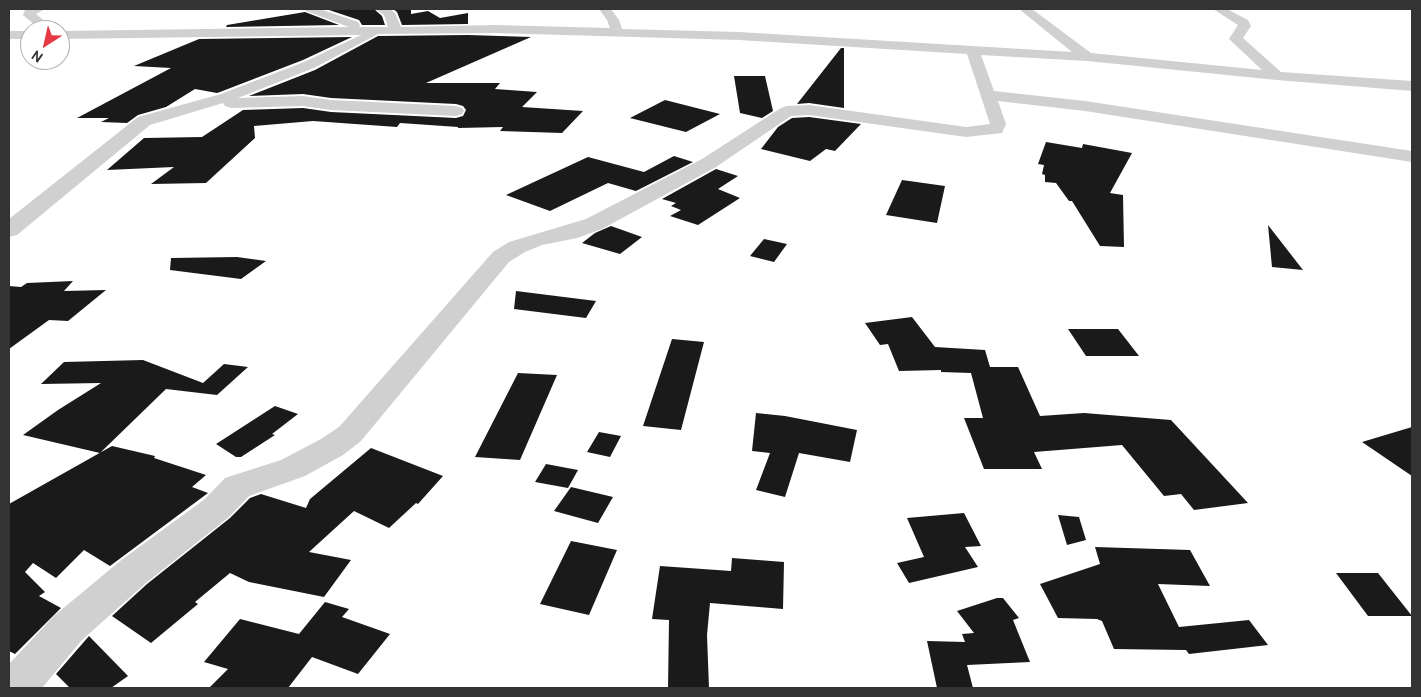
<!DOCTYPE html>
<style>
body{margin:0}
#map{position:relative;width:1421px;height:697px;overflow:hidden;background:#fff;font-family:Cabin,sans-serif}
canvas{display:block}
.frame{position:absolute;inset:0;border:10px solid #333;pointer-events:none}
.north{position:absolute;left:20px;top:20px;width:50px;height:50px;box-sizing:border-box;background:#fff;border:1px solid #adadad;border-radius:50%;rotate:215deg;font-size:14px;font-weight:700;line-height:20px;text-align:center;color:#333}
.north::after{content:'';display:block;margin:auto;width:18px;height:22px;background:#e63946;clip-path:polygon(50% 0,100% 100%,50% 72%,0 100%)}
</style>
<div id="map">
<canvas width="1421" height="697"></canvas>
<div class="frame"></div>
<div class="north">N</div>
</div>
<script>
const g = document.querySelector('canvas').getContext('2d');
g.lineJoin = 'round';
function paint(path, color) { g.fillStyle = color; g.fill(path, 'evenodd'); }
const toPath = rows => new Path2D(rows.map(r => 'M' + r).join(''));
const building = toPath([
 [326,9,374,9,382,16,385,25,362,25,359,20],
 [393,9,411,9,411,14,428,11,440,18,468,13,468,24,402,25,397,12],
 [305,12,339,25,226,27,227,25],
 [468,35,531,37,426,83,500,83,495,89,537,92,522,107,583,111,562,133,500,131,503,127,458,128,458,127,400,123,397,127,313,121,254,126,255,138,206,183,151,184,174,167,107,170,144,138,202,137,243,110,303,108,331,112,456,118,463,116,466,110,463,106,456,104,331,98,303,94,249,96,315,70,378,36],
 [352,37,303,60,220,92,217,93,195,89,166,107,138,115,127,123,101,122,109,118,77,118,171,68,134,66,199,39],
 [841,48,844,48,844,108,809,103,797,104],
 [734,76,765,76,773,111,762,118,740,113],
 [665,100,720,114,686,132,630,118],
 [809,117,861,124,835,151,826,149,810,161,761,149,778,127,792,118],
 [1046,142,1082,148,1083,144,1132,153,1110,193,1123,195,1124,247,1100,246,1072,201,1069,201,1056,183,1045,182,1045,175,1042,174,1044,165,1038,164],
 [674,156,693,162,636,191,608,183,550,211,506,195,588,157,644,172],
 [716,169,738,176,718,189,740,198,698,225,670,216,681,210,671,206,676,203,662,199],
 [902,180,945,186,937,223,886,215],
 [1268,225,1303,270,1272,267],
 [611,226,642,237,620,254,582,243,595,233],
 [764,239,787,244,774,262,750,256],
 [237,257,266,261,241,279,170,270,171,258],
 [73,281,64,291,106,290,68,321,49,320,9,349,9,286,21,287,27,283],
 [516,291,596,301,586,318,514,309],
 [912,317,935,347,985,350,990,367,1018,367,1040,416,1084,413,1171,420,1248,503,1194,510,1181,494,1164,496,1122,445,1034,452,1042,469,984,469,964,418,983,418,971,373,941,372,941,370,899,371,888,344,880,345,865,323],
 [1068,329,1118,329,1139,356,1086,356],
 [672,339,704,342,681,430,643,426],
 [143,360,203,383,224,364,248,367,217,395,166,389,100,453,23,435,58,410,101,383,41,384,64,362],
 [518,373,557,375,520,460,475,457],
 [275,406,298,414,272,434,275,435,241,457,236,457,216,444],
 [756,413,785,416,857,430,850,462,799,453,785,497,756,490,770,453,752,451],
 [1412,427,1412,476,1362,442],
 [599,432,621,436,610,457,587,452],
 [112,446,155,456,154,458,206,475,192,487,208,493,110,566,84,550,56,578,33,563,25,572,45,592,39,596,61,608,15,654,9,651,9,504],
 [371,448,443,476,418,504,416,503,389,528,354,511,309,552,351,560,324,597,249,582,230,573,195,602,198,604,151,643,112,616,147,584,230,518,250,498,261,494,306,508,310,499],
 [546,464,578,470,568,488,535,482],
 [571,487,613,497,598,523,554,511],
 [964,513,981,546,965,547,978,567,909,583,897,563,924,557,907,518],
 [1058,515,1079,517,1086,540,1067,545],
 [571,541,617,550,589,615,540,604],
 [1095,547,1190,550,1210,586,1158,584,1179,627,1249,620,1268,645,1189,654,1186,650,1114,649,1102,621,1097,619,1058,618,1040,584,1100,564],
 [732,558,784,562,783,609,710,603,707,635,709,688,668,688,669,620,652,619,660,566,731,571],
 [1336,573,1378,573,1412,616,1368,616],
 [997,598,1003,598,1019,618,1013,620,1030,662,967,665,973,688,937,688,927,641,965,642,962,634,974,633,957,611],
 [325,602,349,609,342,617,390,634,358,674,312,657,288,688,209,688,228,669,204,662,240,619,299,634],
 [89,636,128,676,111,688,70,688,56,674]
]);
const minor = toPath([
 [29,9,45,9,36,14,47,23,48,30,36,30,37,27,23,15,25,10,29,9],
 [304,9,320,9,358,22,360,25,359,27,388,27,384,15,376,9,390,9,395,13,401,27,495,25,610,28,607,20,599,9,611,9,619,20,622,29,739,32,1072,52,1019,9,1032,9,1091,53,1262,70,1229,39,1238,25,1213,9,1227,9,1248,20,1251,26,1243,38,1281,72,1412,81,1412,91,1277,80,1087,61,981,55,994,91,1085,101,1412,151,1412,162,1085,111,998,101,1006,124,1002,133,966,137,809,115,791,116,716,167,602,229,577,238,542,245,525,252,509,262,361,441,343,455,305,476,249,496,229,517,146,583,82,640,42,688,9,688,9,664,54,616,120,561,205,499,225,478,281,460,321,439,339,427,493,252,509,242,586,219,702,159,781,108,787,106,809,105,966,127,990,124,967,54,739,40,495,33,378,34,314,68,238,98,303,96,331,100,456,106,462,108,464,111,462,114,456,116,331,110,303,106,231,108,225,106,223,103,150,125,17,235,9,237,9,219,138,117,221,94,304,62,361,35,60,39,60,31,349,27,306,11,304,9],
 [9,31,30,31,30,39,9,39,9,31]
]);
paint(building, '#1a1a1a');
paint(minor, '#d0d0d0');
</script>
